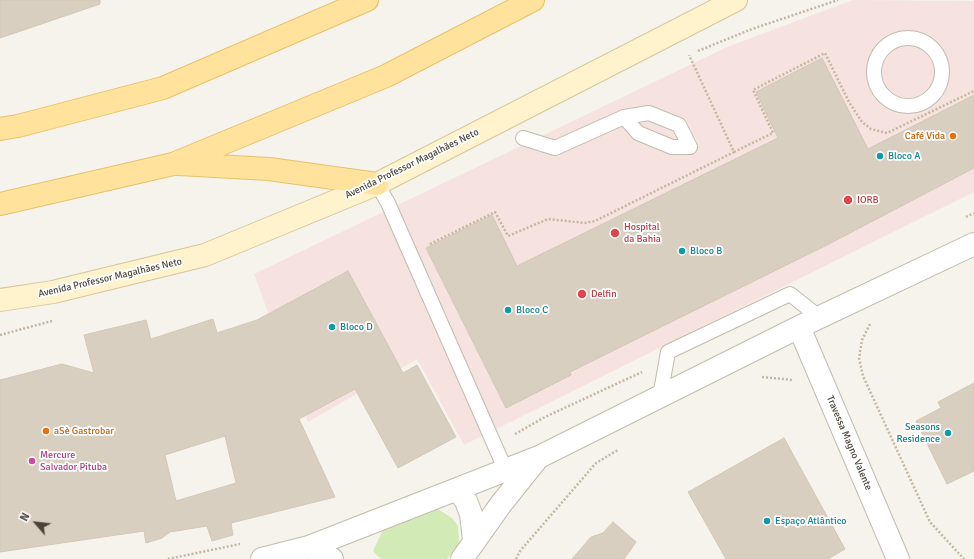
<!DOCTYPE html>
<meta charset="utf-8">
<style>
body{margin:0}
#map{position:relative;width:974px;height:559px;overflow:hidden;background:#f6f3ec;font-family:Signika,sans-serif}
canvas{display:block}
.north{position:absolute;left:16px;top:503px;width:40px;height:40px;-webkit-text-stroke:3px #fff;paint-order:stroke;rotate:298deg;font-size:11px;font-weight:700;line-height:16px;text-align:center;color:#4b4439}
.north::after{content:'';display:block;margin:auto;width:14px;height:18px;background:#4b4439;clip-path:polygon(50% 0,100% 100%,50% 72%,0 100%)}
</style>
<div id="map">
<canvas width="974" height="559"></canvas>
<div class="north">N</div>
</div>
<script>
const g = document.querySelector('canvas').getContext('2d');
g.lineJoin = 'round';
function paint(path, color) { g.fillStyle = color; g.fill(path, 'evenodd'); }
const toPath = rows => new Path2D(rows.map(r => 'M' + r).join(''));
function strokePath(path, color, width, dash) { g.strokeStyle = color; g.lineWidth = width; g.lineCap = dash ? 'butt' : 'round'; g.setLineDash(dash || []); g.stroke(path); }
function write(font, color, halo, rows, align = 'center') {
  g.font = font + ' Signika,sans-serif'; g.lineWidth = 3.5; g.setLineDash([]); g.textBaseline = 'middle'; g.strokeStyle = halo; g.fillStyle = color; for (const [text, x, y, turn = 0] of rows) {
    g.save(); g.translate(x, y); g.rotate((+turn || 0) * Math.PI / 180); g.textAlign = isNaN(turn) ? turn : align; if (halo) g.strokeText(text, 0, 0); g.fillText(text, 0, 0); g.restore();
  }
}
const medical = toPath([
 [853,0,974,1,974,192,464,445,417,359,308,422,254,274,727,47]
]);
const green = toPath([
 [436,508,452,518,458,526,459,543,447,559,381,559,373,551,383,530]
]);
const building = toPath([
 [0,0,100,0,100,4,0,38,0,0],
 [822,58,868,149,974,95,974,168,829,244,570,372,571,375,506,408,426,248,492,215,517,266,778,138,756,92,822,58],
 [348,271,403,373,417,365,456,437,398,468,355,389,299,419,335,497,231,523,233,535,212,541,207,526,170,532,162,538,146,543,144,531,0,552,0,380,62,364,94,373,84,335,146,320,151,339,213,319,217,333,257,320,348,271],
 [225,436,236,483,176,501,165,455,225,436],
 [974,383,974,471,947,484,916,421,941,408,938,402,974,383],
 [784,438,845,549,828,559,726,559,688,492,784,438],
 [613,522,636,542,624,559,572,559,591,537,603,533,613,522]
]);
const path = toPath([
 [698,51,752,29,838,0],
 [734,152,773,133,753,90,825,53,849,102,862,122,871,129,887,133,974,91],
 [966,217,974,213],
 [430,244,495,212,508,236,548,219,585,223,595,221,734,152,689,55],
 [870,324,862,340,859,358,863,376,930,522,964,559],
 [0,335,52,321],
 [762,377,793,380],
 [515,434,545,417,642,372],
 [168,559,240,544],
 [516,559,520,551,596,463,618,450]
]);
const lane = toPath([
 '874 72a34 34 0 1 1 68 0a34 34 0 1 1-68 0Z',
 [523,138,555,148,624,117,649,113,679,125,690,147,672,147,638,133,624,117],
 [377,184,388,203,506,471],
 [660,397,668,352,790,294,819,317]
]);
const street = toPath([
 [799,327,898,559],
 [458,490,466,501,471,514,474,540],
 [309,547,332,559],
 [262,559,309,547,539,457,799,327,974,244],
 [462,559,501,504,537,459]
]);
const secondary = toPath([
 [0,300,53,292,205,255,377,184,736,0]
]);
const primary = toPath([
 [0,129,18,126,163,88,367,0],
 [179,164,269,169,377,184],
 [0,204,173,164,386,76,533,0]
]);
const markers = [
 [953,136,4,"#e8710a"],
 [880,156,4,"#0f9aa8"],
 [848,200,5,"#e0444e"],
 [615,233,5,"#e0444e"],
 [682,251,4,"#0f9aa8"],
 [582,294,5,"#e0444e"],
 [508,310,4,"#0f9aa8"],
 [332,327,4,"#0f9aa8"],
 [46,431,4,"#e8710a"],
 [948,433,4,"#0f9aa8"],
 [32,461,4,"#d1479c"],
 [767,521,4,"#0f9aa8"]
];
const foodNames = [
 ["Café Vida",945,136],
 ["aSè Gastrobar",54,431,"left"]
];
const cultureNames = [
 ["Bloco A",888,156],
 ["Bloco B",690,251],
 ["Bloco C",516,310],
 ["Bloco D",340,327],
 ["Seasons",940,427,"right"],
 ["Residence",940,439,"right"],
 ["Espaço Atlântico",775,521]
];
const streetNames = [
 ["Avenida Professor Magalhães Neto",412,164,-26],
 ["Avenida Professor Magalhães Neto",110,278,-13],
 ["Travessa Magno Valente",849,443,67]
];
const healthNames = [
 ["IORB",857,200],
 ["Hospital",624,227],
 ["da Bahia",624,239],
 ["Delfin",591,294]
];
const hotelNames = [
 ["Mercure",40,455],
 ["Salvador Pituba",40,467]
];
paint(medical, '#f6e3e0');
paint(green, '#d2eab5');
paint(building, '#d8cfc1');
strokePath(building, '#d3c7b4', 1);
strokePath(lane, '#c2bbae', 16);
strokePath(street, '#c2bbae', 24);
strokePath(secondary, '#d6c79b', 24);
strokePath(primary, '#e6c16a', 24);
strokePath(path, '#c4b79f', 2.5, [2, 2]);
strokePath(lane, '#fff', 14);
strokePath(street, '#fff', 22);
strokePath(secondary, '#fff3cd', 22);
strokePath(primary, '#ffe39c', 22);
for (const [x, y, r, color] of markers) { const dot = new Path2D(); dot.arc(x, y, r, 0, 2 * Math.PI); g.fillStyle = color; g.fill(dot); strokePath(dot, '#fff', 1.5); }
write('10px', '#c56008', '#fff', foodNames, 'right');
write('10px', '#0d838f', '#fff', cultureNames, 'left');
write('10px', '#4b4439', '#fff', streetNames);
write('10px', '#be3a42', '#fff', healthNames, 'left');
write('10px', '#b23c85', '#fff', hotelNames, 'left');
</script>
